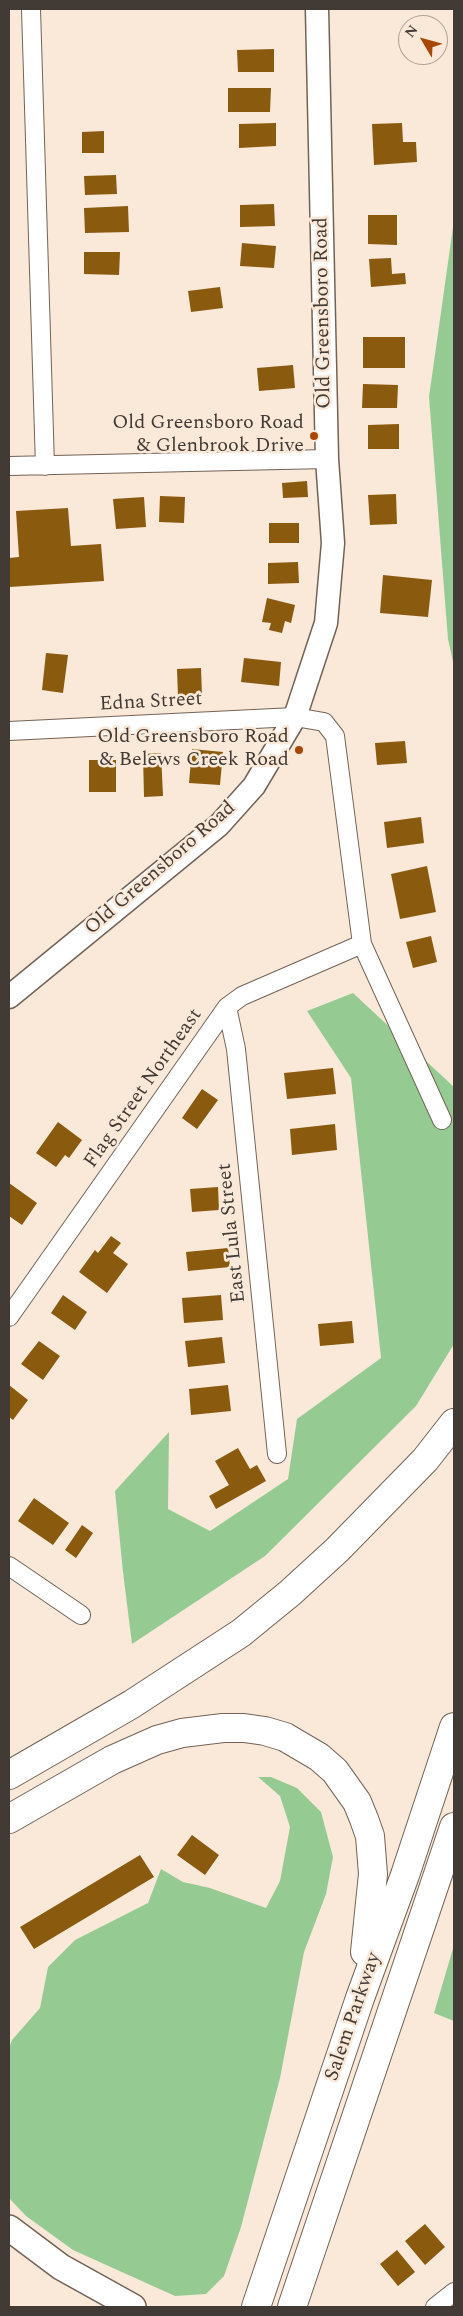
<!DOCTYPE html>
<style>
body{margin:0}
#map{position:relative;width:463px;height:2316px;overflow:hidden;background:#fae8d8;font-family:Spectral,serif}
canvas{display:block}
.frame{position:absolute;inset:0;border:10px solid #423a34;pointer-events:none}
.north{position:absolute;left:398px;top:15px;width:50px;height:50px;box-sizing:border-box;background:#fae8d8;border:1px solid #b0a296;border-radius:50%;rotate:307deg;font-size:14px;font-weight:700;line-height:20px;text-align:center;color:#423a34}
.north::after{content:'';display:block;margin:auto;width:18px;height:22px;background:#a84800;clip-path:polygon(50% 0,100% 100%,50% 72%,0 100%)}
</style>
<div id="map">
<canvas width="463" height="2316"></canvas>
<div class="frame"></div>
<div class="north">N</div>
</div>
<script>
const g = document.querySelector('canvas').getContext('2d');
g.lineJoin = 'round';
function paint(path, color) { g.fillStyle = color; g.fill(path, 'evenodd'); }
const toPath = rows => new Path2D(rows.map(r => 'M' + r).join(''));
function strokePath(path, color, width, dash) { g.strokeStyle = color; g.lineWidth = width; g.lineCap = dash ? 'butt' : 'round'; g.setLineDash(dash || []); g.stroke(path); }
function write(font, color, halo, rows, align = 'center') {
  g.font = font + ' Spectral,serif'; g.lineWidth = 5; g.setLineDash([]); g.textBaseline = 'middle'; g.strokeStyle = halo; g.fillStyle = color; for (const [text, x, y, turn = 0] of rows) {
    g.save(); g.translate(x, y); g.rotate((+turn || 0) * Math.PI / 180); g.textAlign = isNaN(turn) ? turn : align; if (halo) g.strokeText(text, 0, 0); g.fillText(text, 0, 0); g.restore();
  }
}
const green = toPath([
 [454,220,454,666,448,639,429,397],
 [353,993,454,1087,454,1344,416,1406,265,1556,132,1644,123,1572,115,1491,169,1432,168,1509,210,1531,288,1479,297,1419,381,1358,351,1078,307,1011],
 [258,1777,271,1777,297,1788,321,1812,333,1857,326,1894,304,1952,280,2078,241,2227,224,2276,206,2294,175,2296,73,2250,26,2216,9,2198,9,2048,12,2040,40,2008,48,1967,75,1940,148,1903,161,1869,183,1882,210,1888,266,1908,280,1881,290,1827,280,1796],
 [454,1945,454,2021,434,2013]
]);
const building = toPath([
 [274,49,274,72,238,72,237,50],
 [228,88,271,88,270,112,228,112],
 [276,123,276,146,239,148,239,124],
 [402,123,403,142,416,142,417,162,374,165,372,124],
 [104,131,104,153,82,153,82,132],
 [116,175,117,194,85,195,84,176],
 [274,204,275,226,240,227,240,205],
 [128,206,129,232,85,233,84,208],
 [368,215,397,215,397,245,368,244],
 [242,243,276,246,274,268,240,266],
 [84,252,120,252,119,275,84,274],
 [391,258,392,274,405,273,406,284,371,287,369,259],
 [220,287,223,308,191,312,188,291],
 [363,337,405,337,405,368,363,368],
 [293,365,295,388,259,391,257,368],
 [363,384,398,385,397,408,362,408],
 [399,424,399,449,368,449,368,425],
 [307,481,308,497,283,498,282,483],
 [396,494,397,524,370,525,368,495],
 [160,496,185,497,184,523,159,522],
 [144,497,146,527,116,529,113,499],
 [68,508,71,546,101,544,104,581,9,587,9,558,19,557,16,511],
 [269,523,299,523,299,543,269,543],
 [298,562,299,583,268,584,268,563],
 [383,575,432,580,428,617,380,613],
 [267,598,295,605,291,623,285,621,282,633,269,630,271,623,262,622],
 [46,653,68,655,63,693,42,690],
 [244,658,281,662,279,686,241,682],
 [201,668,202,696,178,697,177,669],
 [405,741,407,763,377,765,375,743],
 [192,749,223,752,220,785,189,783],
 [161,753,163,796,144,797,143,754],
 [89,760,116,760,116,792,89,792],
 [421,817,424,843,387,848,384,822],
 [427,866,436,912,400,919,391,874],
 [431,936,437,962,413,968,406,942],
 [333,1068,336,1094,287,1099,284,1073],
 [202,1089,218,1100,197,1129,182,1118],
 [58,1122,82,1140,69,1158,65,1155,56,1167,36,1153],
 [335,1124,337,1150,292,1155,290,1129],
 [9,1183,37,1203,22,1225,9,1216],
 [218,1187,219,1210,192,1212,190,1189],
 [111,1236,121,1243,113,1253,128,1264,107,1293,79,1272,95,1250,98,1253],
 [228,1248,230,1267,188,1271,186,1252],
 [63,1295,87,1312,75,1330,51,1313],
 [221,1295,223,1320,184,1323,182,1298],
 [352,1321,354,1343,320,1346,318,1324],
 [222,1337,225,1363,188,1367,185,1341],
 [39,1341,60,1356,43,1380,21,1364],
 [9,1385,28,1400,13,1420,9,1417],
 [228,1385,231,1411,191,1415,189,1389],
 [238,1448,250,1469,257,1465,266,1481,216,1509,209,1496,229,1485,215,1461],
 [34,1498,69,1523,53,1545,18,1521],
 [82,1525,93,1533,76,1558,65,1550],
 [192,1835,219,1855,205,1875,177,1855],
 [140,1855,154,1877,34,1949,20,1927],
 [425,2224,445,2247,425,2265,405,2241],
 [397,2250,415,2272,398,2286,380,2264]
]);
const minor = toPath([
 [31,9,45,466],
 [9,466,327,459],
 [9,731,295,717,324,722,335,736,362,944,442,1120],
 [227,1007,236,1049,277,1454],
 [9,1317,227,1007,242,996,362,944],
 [9,1566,81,1615],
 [435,2307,454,2292]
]);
const tertiary = toPath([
 [9,997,219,825,254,786,295,717,326,623,333,543,327,459,317,9]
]);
const secondary = toPath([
 [9,2228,61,2267,133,2307]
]);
const motorway = toPath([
 [9,1775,132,1704,241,1633,290,1593,337,1550,425,1460,454,1423],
 [9,1819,112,1760,157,1740,182,1733,223,1728,244,1728,265,1731,285,1737,319,1757,335,1771,357,1802,364,1819,370,1836,373,1874,365,1952],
 [256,2307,360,1998,405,1875,454,1727],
 [292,2307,454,1827]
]);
const markers = [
 [314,436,5,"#a84800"],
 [299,750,5,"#a84800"]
];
const streetNames = [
 ["Old Greensboro Road",324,313,-91],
 ["Edna Street",151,703,-3],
 ["Old Greensboro Road",161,869,-41],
 ["Flag Street Northeast",144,1089,-55],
 ["East Lula Street",233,1233,-96],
 ["Salem Parkway",354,2017,-71]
];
const poiNames = [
 ["Old Greensboro Road",304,424],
 ["& Glenbrook Drive",304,447],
 ["Old Greensboro Road",289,738],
 ["& Belews Creek Road",289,761]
];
paint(green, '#95cb93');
paint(building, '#8a5a0f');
strokePath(minor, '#736356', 20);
strokePath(tertiary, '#736356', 25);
strokePath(secondary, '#736356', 28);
strokePath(motorway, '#736356', 30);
strokePath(minor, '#fff', 18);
strokePath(tertiary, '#fff', 22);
strokePath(secondary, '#fff', 25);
strokePath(motorway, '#fff', 28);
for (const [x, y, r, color] of markers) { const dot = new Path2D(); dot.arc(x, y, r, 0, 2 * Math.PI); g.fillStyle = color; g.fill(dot); strokePath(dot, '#fae8d8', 2); }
write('20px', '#423a34', '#fae8d8', streetNames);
write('20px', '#423a34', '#fae8d8', poiNames, 'right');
</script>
